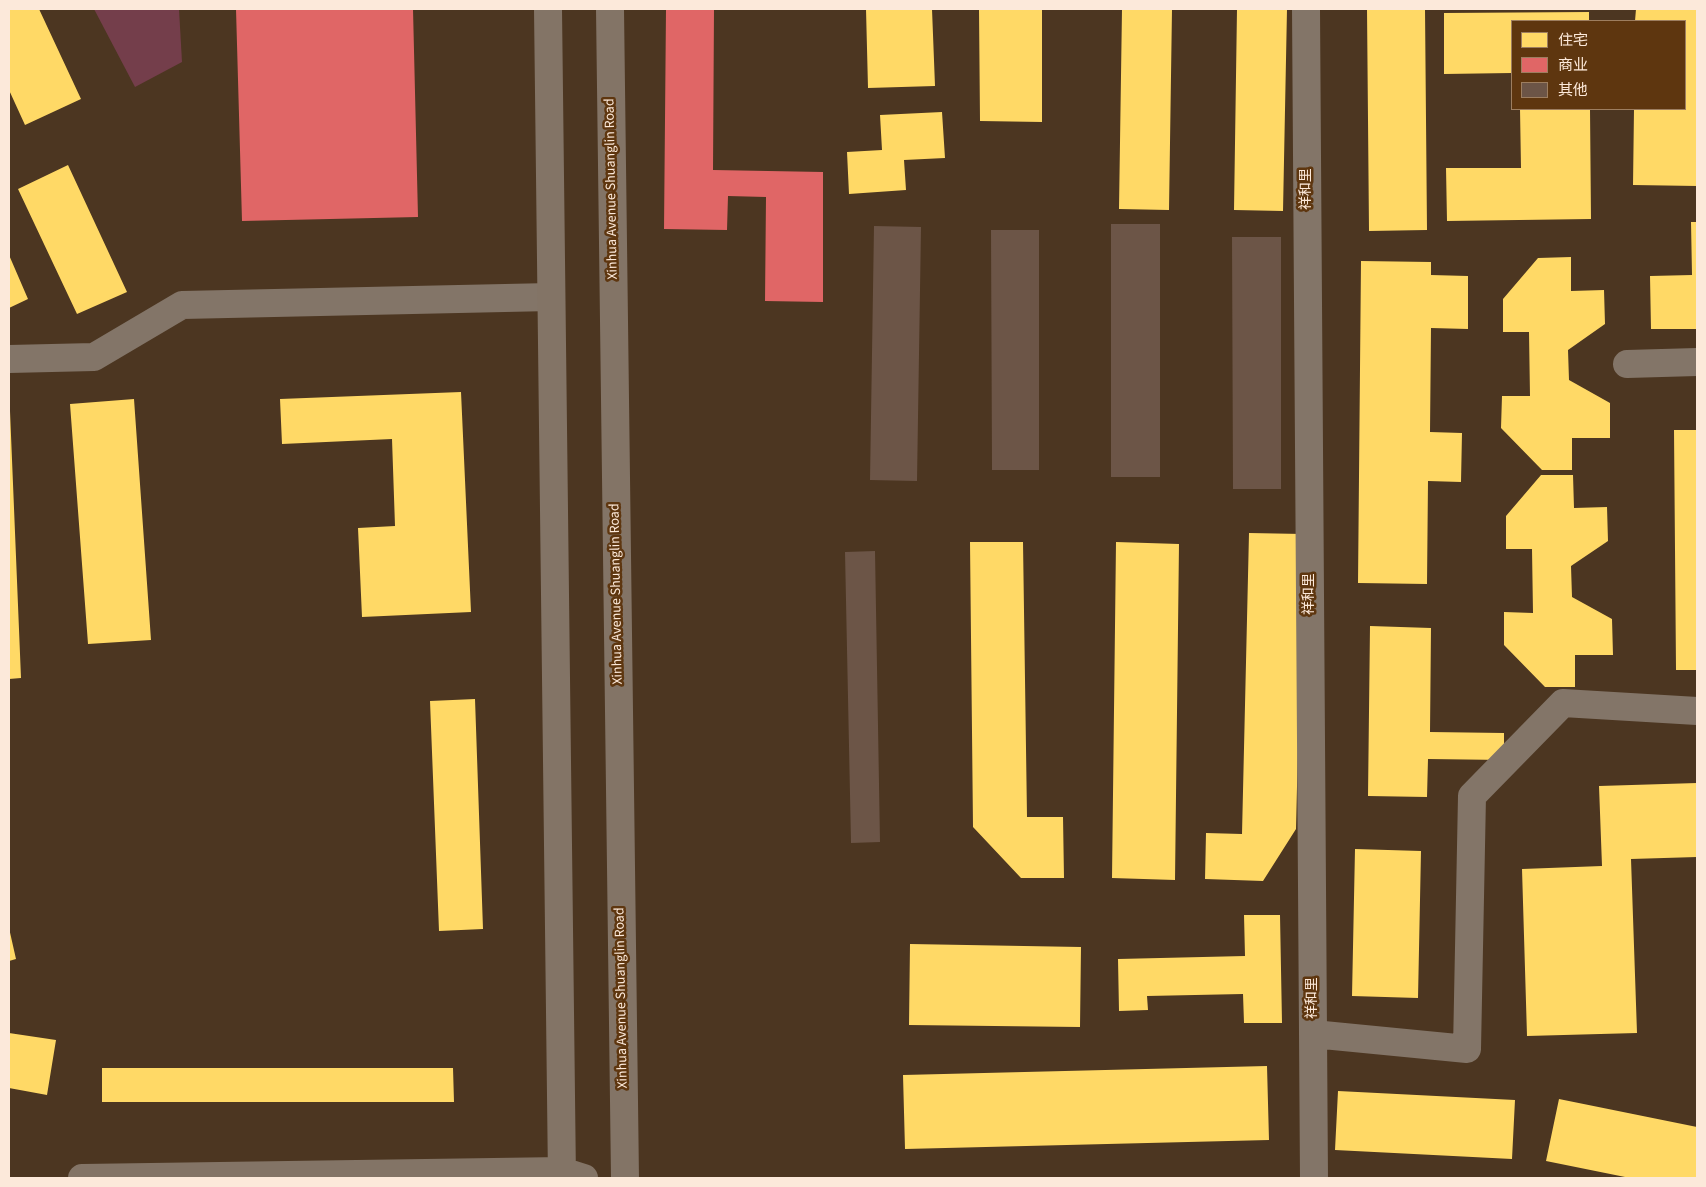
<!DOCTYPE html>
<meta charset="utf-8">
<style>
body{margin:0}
#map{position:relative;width:1706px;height:1187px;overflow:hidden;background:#4c3621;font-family:"Source Sans 3","Noto Sans SC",sans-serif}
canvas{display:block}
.frame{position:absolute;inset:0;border:10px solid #fce9da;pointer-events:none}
.legend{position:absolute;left:1511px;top:20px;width:175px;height:90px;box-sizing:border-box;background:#5e360f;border:1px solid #9d7e60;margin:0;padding:6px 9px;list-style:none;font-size:15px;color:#fce9da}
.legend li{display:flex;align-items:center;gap:10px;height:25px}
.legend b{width:25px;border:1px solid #9d7e60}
</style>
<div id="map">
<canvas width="1706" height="1187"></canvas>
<div class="frame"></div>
<ul class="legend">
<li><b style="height:14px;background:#ffd966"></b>住宅</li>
<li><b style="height:14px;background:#e06666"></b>商业</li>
<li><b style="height:14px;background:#6c5547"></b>其他</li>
</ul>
</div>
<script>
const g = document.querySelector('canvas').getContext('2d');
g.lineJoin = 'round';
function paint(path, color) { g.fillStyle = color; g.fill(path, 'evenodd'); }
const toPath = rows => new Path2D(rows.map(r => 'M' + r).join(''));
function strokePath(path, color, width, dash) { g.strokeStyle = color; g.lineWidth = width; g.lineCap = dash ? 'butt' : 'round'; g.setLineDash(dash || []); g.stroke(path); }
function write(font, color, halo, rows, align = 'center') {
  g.font = font + ' "Source Sans 3","Noto Sans SC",sans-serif'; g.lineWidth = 5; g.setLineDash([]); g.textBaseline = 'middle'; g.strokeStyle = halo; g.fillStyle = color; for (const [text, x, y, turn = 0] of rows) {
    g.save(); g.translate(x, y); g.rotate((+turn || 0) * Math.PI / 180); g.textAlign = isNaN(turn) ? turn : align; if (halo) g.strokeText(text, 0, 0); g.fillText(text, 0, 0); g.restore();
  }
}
const green = toPath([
 [94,9,179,9,182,62,135,87]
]);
const homes = toPath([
 [9,9,39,9,81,99,25,125,9,90],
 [866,9,932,9,935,86,868,88],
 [979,9,1042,9,1042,122,980,121],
 [1122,9,1172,9,1169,210,1119,209],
 [1237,9,1287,9,1283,211,1234,210],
 [1367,9,1425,9,1427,230,1369,231],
 [1636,9,1697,9,1697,186,1633,185,1634,109,1685,109,1685,21,1635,21],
 [1589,12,1589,21,1512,21,1512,73,1444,74,1444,13],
 [1520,109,1590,109,1591,219,1447,221,1446,168,1521,168],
 [942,112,945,158,904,160,906,190,849,194,847,152,882,150,880,115],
 [68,165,127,292,77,314,18,189],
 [1691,222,1697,222,1697,329,1651,329,1650,276,1692,275],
 [9,255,28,299,9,308],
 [1571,257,1571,291,1604,290,1605,324,1568,350,1569,380,1610,403,1610,438,1572,438,1572,470,1542,470,1501,428,1502,396,1530,396,1529,332,1503,332,1503,299,1538,258],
 [1361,261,1431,262,1431,275,1468,276,1468,329,1431,328,1430,432,1462,433,1461,482,1428,481,1427,584,1358,583],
 [461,392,471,612,362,617,358,528,395,526,392,439,282,444,280,399],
 [134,399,151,640,88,644,70,404],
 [9,411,10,411,21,678,9,679],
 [1674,430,1697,430,1697,670,1676,670],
 [1541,475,1573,475,1574,508,1607,507,1608,541,1571,566,1572,597,1612,619,1613,655,1575,655,1575,687,1545,687,1504,645,1504,612,1533,613,1532,549,1506,549,1506,516],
 [1249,533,1303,534,1296,829,1263,881,1205,879,1206,833,1242,834],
 [970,542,1023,542,1027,817,1063,817,1064,878,1021,878,973,827],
 [1116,542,1179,544,1175,880,1112,878],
 [1370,626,1431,628,1430,732,1504,733,1504,760,1428,759,1427,797,1368,796],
 [475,699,483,929,439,931,430,701],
 [1697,783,1697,857,1631,859,1637,1033,1527,1036,1522,869,1602,866,1599,786],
 [1355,849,1421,851,1418,998,1352,996],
 [1244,915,1280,915,1282,1023,1244,1023,1243,994,1147,996,1148,1010,1119,1011,1118,959,1245,956],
 [9,928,16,959,9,961],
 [910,944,1081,947,1080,1027,909,1025],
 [9,1033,56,1040,47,1095,9,1088],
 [1267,1066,1269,1140,905,1149,903,1075],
 [102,1068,453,1068,454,1102,102,1102],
 [1338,1091,1515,1100,1512,1159,1335,1150],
 [1559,1099,1697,1127,1697,1178,1630,1178,1546,1161]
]);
const shops = toPath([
 [236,9,413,9,418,217,242,221],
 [666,9,714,9,713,170,823,172,823,302,765,301,766,197,728,196,727,230,664,229]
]);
const building = toPath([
 [1111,224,1160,224,1160,477,1111,477],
 [874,226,921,227,917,481,870,480],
 [991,230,1039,230,1039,470,992,470],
 [1232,237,1281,237,1281,489,1233,489],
 [875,551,880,842,851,843,845,552]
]);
const minor = toPath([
 [1306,9,1314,1178],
 [9,359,94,357,182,305,551,297],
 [1627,364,1697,362],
 [1313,1034,1467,1049,1472,796,1563,703,1697,711]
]);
const major = toPath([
 [548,9,562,1178],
 [610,9,625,1178],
 [82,1178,562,1171,584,1178]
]);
const streetNames = [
 ["Xinhua Avenue Shuanglin Road",612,189,-91],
 ["祥和里",1307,189,-90],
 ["Xinhua Avenue Shuanglin Road",617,594,-91],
 ["祥和里",1310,594,-90],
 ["Xinhua Avenue Shuanglin Road",622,998,-91],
 ["祥和里",1313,998,-90]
];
paint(green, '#743e4b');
paint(homes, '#ffd966');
paint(shops, '#e06666');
paint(building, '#6c5547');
strokePath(minor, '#837568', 28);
strokePath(major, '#837466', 28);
write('14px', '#fce9da', '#5e360f', streetNames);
</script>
